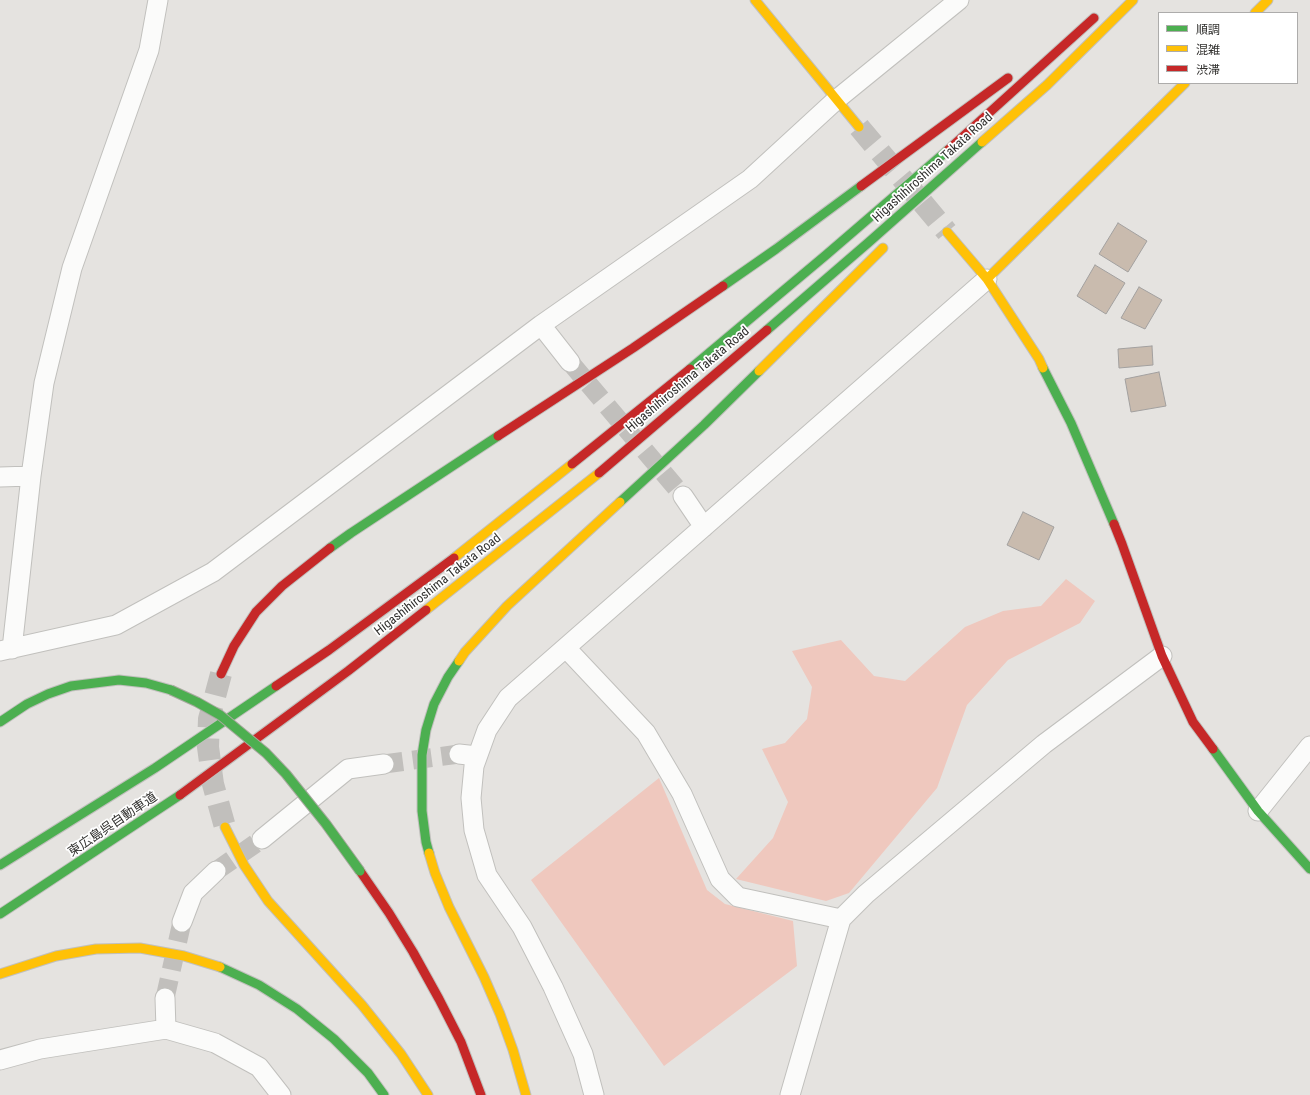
<!DOCTYPE html>
<meta charset="utf-8">
<style>
body{margin:0}
#map{position:relative;width:1310px;height:1095px;overflow:hidden;background:#e5e3e0;font-family:"Roboto Condensed","Noto Sans JP",sans-serif}
canvas{display:block}
.legend{position:absolute;left:1158px;top:12px;width:140px;height:72px;box-sizing:border-box;background:#fff;border:1px solid #adacab;margin:0;padding:5px 7px;list-style:none;font-size:12px;color:#31302e}
.legend li{display:flex;align-items:center;gap:8px;height:20px}
.legend b{width:20px;border:1px solid #adacab}
</style>
<div id="map">
<canvas width="1310" height="1095"></canvas>
<ul class="legend">
<li><b style="height:5px;background:#4caf50"></b>順調</li>
<li><b style="height:5px;background:#ffc107"></b>混雑</li>
<li><b style="height:5px;background:#c62828"></b>渋滞</li>
</ul>
</div>
<script>
const g = document.querySelector('canvas').getContext('2d');
g.lineJoin = 'round';
function paint(path, color) { g.fillStyle = color; g.fill(path, 'evenodd'); }
const toPath = rows => new Path2D(rows.map(r => 'M' + r).join(''));
function strokePath(path, color, width, dash) { g.strokeStyle = color; g.lineWidth = width; g.lineCap = dash ? 'butt' : 'round'; g.setLineDash(dash || []); g.stroke(path); }
function write(font, color, halo, rows, align = 'center') {
  g.font = font + ' "Roboto Condensed","Noto Sans JP",sans-serif'; g.lineWidth = 3.5; g.setLineDash([]); g.textBaseline = 'middle'; g.strokeStyle = halo; g.fillStyle = color; for (const [text, x, y, turn = 0] of rows) {
    g.save(); g.translate(x, y); g.rotate((+turn || 0) * Math.PI / 180); g.textAlign = isNaN(turn) ? turn : align; if (halo) g.strokeText(text, 0, 0); g.fillText(text, 0, 0); g.restore();
  }
}
const green = toPath([
 [1066,579,1095,601,1080,623,1008,660,967,705,937,788,849,893,826,901,736,879,773,838,788,802,762,749,785,743,807,719,812,687,792,651,841,640,874,676,905,681,965,627,1003,611,1041,606],
 [659,778,707,890,725,904,793,921,797,966,664,1066,531,880]
]);
const building = toPath([
 [1118,223,1147,241,1128,272,1099,254,1118,223],
 [1095,265,1125,283,1106,314,1077,296,1095,265],
 [1139,287,1162,300,1145,329,1121,318,1139,287],
 [1152,346,1153,365,1119,368,1118,349,1152,346],
 [1159,372,1166,406,1131,412,1125,379,1159,372],
 [1023,512,1054,527,1039,560,1007,545,1023,512]
]);
const streetTunnel = toPath([
 [570,362,683,496],
 [384,764,459,754],
 [216,871,262,839],
 [165,998,182,922]
]);
const secondaryTunnel = toPath([
 [859,127,947,232]
]);
const highwayTunnel = toPath([
 [221,674,209,719,208,747,213,784,225,827]
]);
const street = toPath([
 [541,325,570,362],
 [0,477,31,476],
 [683,496,704,527],
 [566,648,646,733,682,794,720,879,738,897,841,919],
 [12,649,31,476,44,383,72,268,149,50,158,0],
 [0,651,116,625,213,572,541,325,750,179,836,100,959,0],
 [459,754,477,756],
 [1258,811,1310,746],
 [262,839,348,769,384,764],
 [182,922,193,893,216,871],
 [165,998,166,1029],
 [0,1060,40,1049,166,1029,215,1043,259,1067,281,1095],
 [594,1095,583,1054,553,987,522,927,487,875,474,830,471,798,474,766,487,730,508,698,987,279],
 [790,1095,841,919,866,894,1044,744,1162,656]
]);
const fast = toPath([
 [723,286,776,249,861,186],
 [767,330,869,242,982,142],
 [1043,368,1071,423,1114,524],
 [690,369,826,255,948,150],
 [620,502,704,425,759,371],
 [330,548,351,533,498,436],
 [0,722,27,704,48,694,71,686,119,680,146,683,171,690],
 [1213,749,1258,811,1310,869],
 [429,853,426,842,422,811,422,755,426,730,434,704,448,677,459,661],
 [0,865,155,768,276,686],
 [0,914,180,795],
 [220,967,259,985,297,1009,334,1039,368,1073,384,1095]
]);
const slow = toPath([
 [755,0,859,127],
 [1255,13,1268,0],
 [982,142,1047,85,1133,0],
 [947,232,987,279,1039,359,1043,368],
 [987,279,1185,83],
 [759,371,883,248],
 [454,558,572,464],
 [426,610,599,473],
 [459,661,465,652,507,606,620,502],
 [225,827,244,865,268,901,362,1005,401,1054,428,1095],
 [429,853,435,873,449,907,484,977,500,1014,513,1050,526,1095],
 [0,974,56,956,96,949,140,948,184,956,220,967]
]);
const jam = toPath([
 [948,150,1094,18],
 [861,186,1008,78],
 [498,436,633,348,723,286],
 [572,464,690,369],
 [599,473,767,330],
 [1114,524,1122,544,1162,656,1193,722,1213,749],
 [221,674,234,646,256,612,282,586,330,548],
 [276,686,329,650,454,558],
 [180,795,348,671,426,610],
 [360,871,389,913,413,952,439,999,461,1042,481,1095]
]);
const fastBridge = toPath([
 [171,690,197,702,220,715,266,753,286,774,326,824,360,871]
]);
const streetNames = [
 ["Higashihiroshima Takata Road",933,168,-42],
 ["Higashihiroshima Takata Road",688,380,-40],
 ["Higashihiroshima Takata Road",438,585,-38],
 ["東広島呉自動車道",113,825,-34]
];
paint(green, '#efc8be');
paint(building, '#c9bbae');
strokePath(building, '#a2a09f', 1);
strokePath(streetTunnel, '#c1bfbc', 19, [19, 10]);
strokePath(secondaryTunnel, '#c1bfbc', 22, [22, 11]);
strokePath(highwayTunnel, '#c1bfbc', 22, [22, 11]);
strokePath(street, '#c1c0bd', 21);
strokePath(fast, '#c1c0bd', 11);
strokePath(slow, '#c1c0bd', 11);
strokePath(jam, '#c1c0bd', 11);
strokePath(street, '#fbfbfa', 19);
strokePath(fast, '#4caf50', 9);
strokePath(slow, '#ffc107', 9);
strokePath(jam, '#c62828', 9);
strokePath(fastBridge, '#a7a99e', 11, []);
strokePath(fastBridge, '#4caf50', 9);
write('13px', '#31302e', '#fff', streetNames);
</script>
